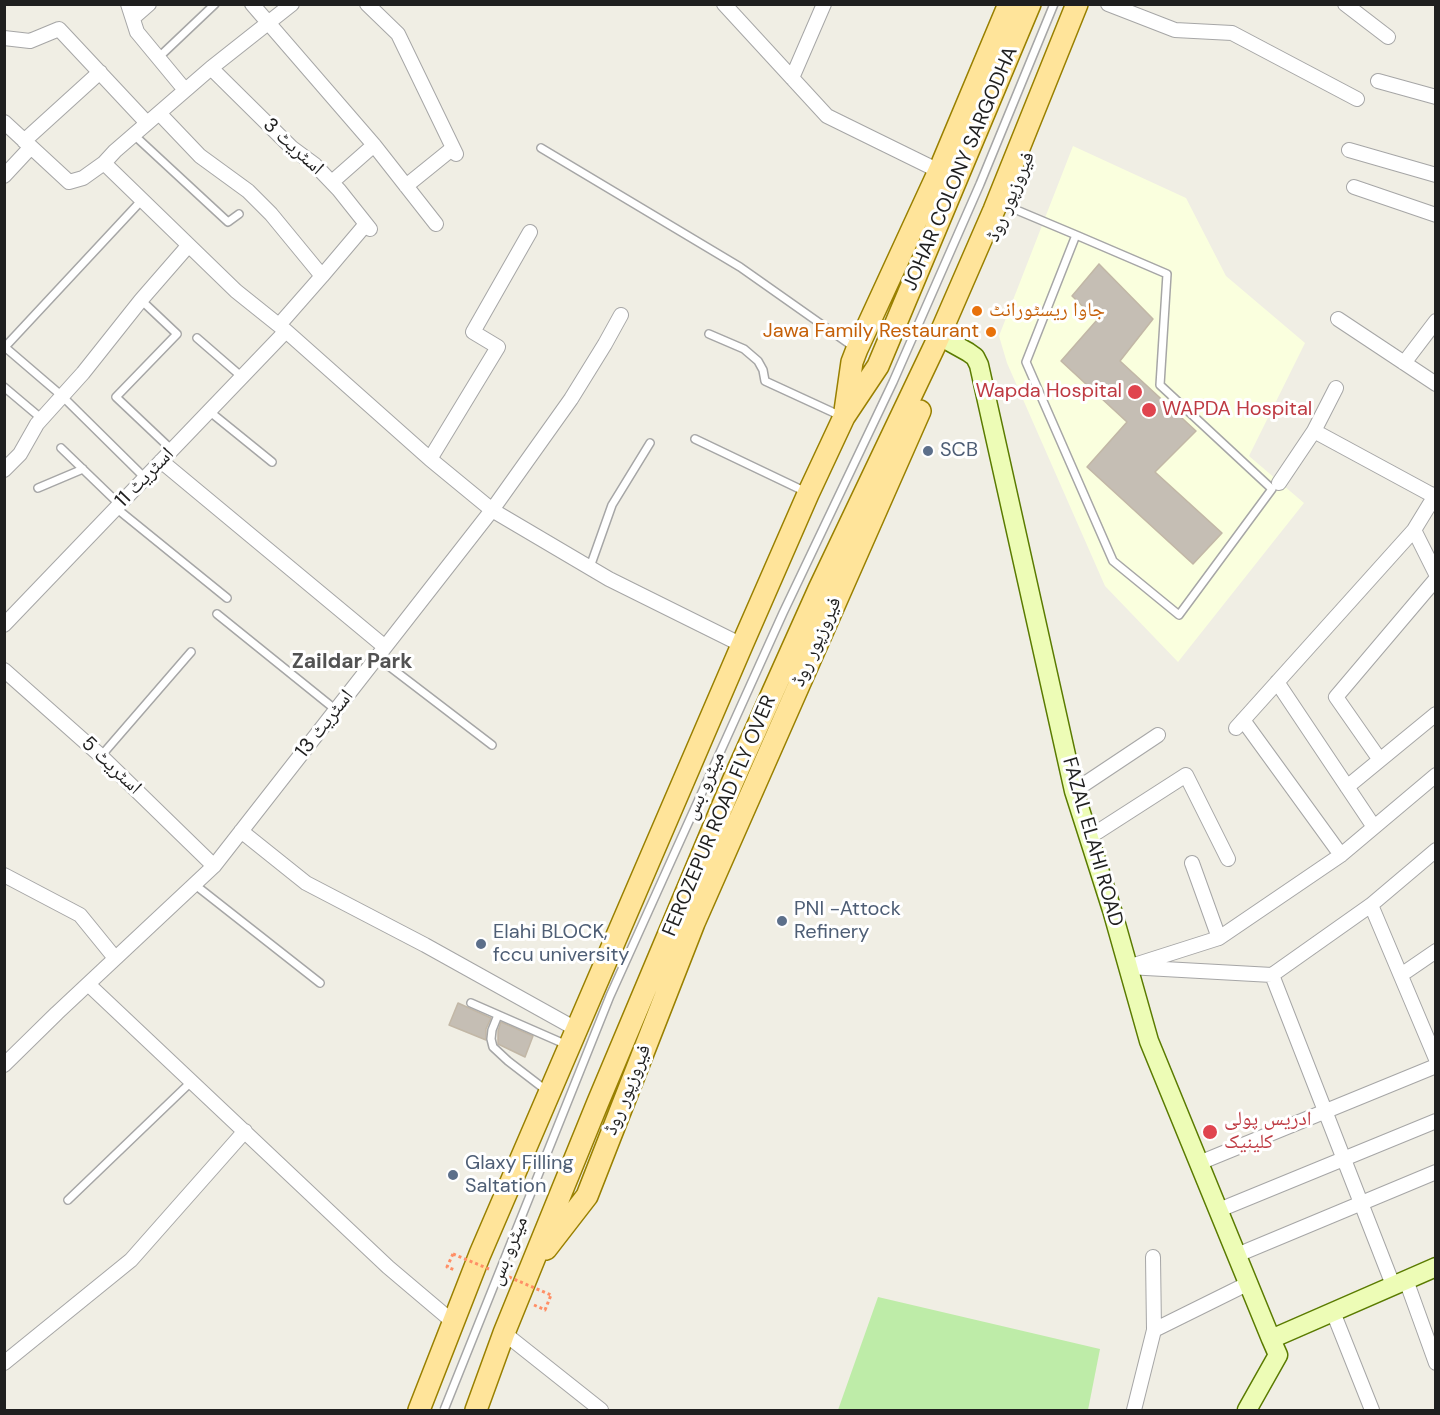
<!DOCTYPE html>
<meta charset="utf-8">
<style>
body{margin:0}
#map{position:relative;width:1440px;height:1415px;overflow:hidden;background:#f0eee4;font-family:"DM Sans",sans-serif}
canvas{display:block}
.frame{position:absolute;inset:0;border:6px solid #1f1f1f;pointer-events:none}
</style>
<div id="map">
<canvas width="1440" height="1415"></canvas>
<div class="frame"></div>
</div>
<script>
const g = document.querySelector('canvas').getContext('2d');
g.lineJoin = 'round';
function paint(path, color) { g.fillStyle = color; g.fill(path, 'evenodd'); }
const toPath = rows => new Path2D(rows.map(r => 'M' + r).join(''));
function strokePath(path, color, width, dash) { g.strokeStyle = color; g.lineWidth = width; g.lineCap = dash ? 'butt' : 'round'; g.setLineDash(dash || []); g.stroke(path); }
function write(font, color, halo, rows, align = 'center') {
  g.font = font + ' "DM Sans","Noto Naskh Arabic",sans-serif'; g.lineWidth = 6; g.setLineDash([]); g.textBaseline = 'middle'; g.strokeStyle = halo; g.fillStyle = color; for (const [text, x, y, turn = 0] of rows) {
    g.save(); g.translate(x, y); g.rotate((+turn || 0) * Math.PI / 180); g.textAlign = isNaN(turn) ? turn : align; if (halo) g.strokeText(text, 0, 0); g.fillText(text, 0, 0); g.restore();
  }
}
const education = toPath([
 [1073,146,1186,198,1226,276,1305,343,1249,456,1304,503,1178,662,1105,586,1007,363,999,336]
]);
const grass = toPath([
 [878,1297,1100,1349,1088,1410,838,1410]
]);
const building = toPath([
 [1099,264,1153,319,1120,361,1196,431,1155,472,1222,533,1193,564,1087,467,1127,422,1061,361,1097,320,1072,296,1099,264],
 [458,1003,491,1018,486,1029,486,1040,449,1025,458,1003],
 [501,1022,533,1036,525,1057,498,1044,498,1031,501,1022]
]);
const path = toPath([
 [453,1254,447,1267,455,1270],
 [534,1305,545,1310,551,1295]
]);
const lane = toPath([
 [158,58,215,4],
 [134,135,228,222,239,214],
 [541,148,740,267,855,348],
 [1007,206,1076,235,1026,362,1113,561,1179,615,1272,489,1160,385,1167,274,1076,235],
 [141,300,177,334,116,397,172,450],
 [709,334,744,349,758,361,763,370,765,381,841,416],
 [197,338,242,377],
 [4,348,141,201],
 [6,348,62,396,145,478],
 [4,387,42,419],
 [209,411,272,462],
 [695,439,806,492],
 [61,448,119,504],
 [38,488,83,469],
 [116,508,227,598],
 [590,567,612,505,650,443],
 [217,614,336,710],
 [377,657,492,745],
 [101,756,191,652],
 [194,884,320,983],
 [471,1003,567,1045],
 [498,1015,492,1030,491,1039,493,1047,508,1061,547,1091],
 [68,1200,192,1081]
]);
const street = toPath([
 [128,4,137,32,185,90],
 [252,4,374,145,436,224],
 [367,4,398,34,456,154],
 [724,4,827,116,939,171],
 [1108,4,1175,30,1232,33,1357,99],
 [1345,4,1388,37],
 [133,18,149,4],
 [4,38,30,41,59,29,147,123],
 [211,68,292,148,315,165,339,190,370,229],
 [792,78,824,4],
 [1378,81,1436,97],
 [159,113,200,156,248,191,271,214,322,276,279,325],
 [4,122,69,182,83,178,104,163,115,151,211,68,292,4],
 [24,141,100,72],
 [1349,150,1436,175],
 [104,163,236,291,286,331,430,459,492,510,609,579,742,645],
 [4,176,31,147],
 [332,182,374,145],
 [406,186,453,148],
 [1354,187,1436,215],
 [322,276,366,224],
 [1338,319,1436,384],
 [1404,363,1436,321],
 [1314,431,1434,496],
 [430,459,498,347,473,332,530,232],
 [161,461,385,647],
 [4,470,20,454,37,424,83,373,141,300,188,246],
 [1279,483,1314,431,1336,388],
 [1414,530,1436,574],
 [4,625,286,331],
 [4,670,101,756,214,866],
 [1277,682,1374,827],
 [1243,720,1341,855],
 [1236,728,1414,530,1436,494],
 [1380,760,1336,697,1436,579],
 [1436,775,1341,855,1219,938,1128,967,1272,975,1371,905,1436,850],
 [1347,787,1436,714],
 [1074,791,1158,735],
 [241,831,306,883,425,945,576,1029],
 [1088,838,1186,775,1228,859],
 [1192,863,1219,938],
 [4,875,80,915,115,958],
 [1371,905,1436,1059],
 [1272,975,1393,1285],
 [1401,975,1436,951],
 [88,984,388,1267,453,1322],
 [4,1065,57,1013,214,866,492,510,571,399,605,344,621,315],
 [1199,1163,1436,1066],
 [1219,1210,1436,1121],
 [1237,1255,1436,1172],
 [1406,1280,1436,1363],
 [1333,1312,1372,1410],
 [1154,1330,1249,1283],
 [504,1333,601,1410],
 [4,1363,131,1260,245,1131],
 [1134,1410,1154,1330,1153,1257]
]);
const secondary = toPath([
 [950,342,968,352,975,357,979,365,1074,791,1112,910,1149,1041,1271,1339],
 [1247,1410,1278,1355,1271,1339,1436,1267]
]);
const primary = toPath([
 [845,411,852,362,857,349,939,171,1009,4],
 [546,1249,587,1196,694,923,920,411],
 [419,1410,480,1254,742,645,808,494,844,417,878,366,1030,4],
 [476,1410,504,1333,598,1102,733,781,819,589,937,341,994,210,1077,4]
]);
const pathBridge = toPath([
 [453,1254,489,1269],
 [509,1277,551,1295]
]);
const laneBridge = toPath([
 [444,1410,610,996,783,613,893,382,980,184,1054,4]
]);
const markers = [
 [977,311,6,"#e8710a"],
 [991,332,6,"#e8710a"],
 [1135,392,8,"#e0444e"],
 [1149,410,8,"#e0444e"],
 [928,451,6,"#5c6f8a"],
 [782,921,6,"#5c6f8a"],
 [481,944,6,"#5c6f8a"],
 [1210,1132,8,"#e0444e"],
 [453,1175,6,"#5c6f8a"]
];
const streetNames = [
 ["اسٹریٹ 3",293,147,42],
 ["JOHAR COLONY SARGODHA",961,169,-67],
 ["فیروزپور روڈ",1011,197,-67],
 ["اسٹریٹ 11",145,478,-46],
 ["فیروزپور روڈ",817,642,-66],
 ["اسٹریٹ 13",325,724,-52],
 ["اسٹریٹ 5",111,766,43],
 ["میٹرو بس",705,786,-66],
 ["FEROZEPUR ROAD FLY OVER",720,816,-67],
 ["FAZAL ELAHI ROAD",1092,842,74],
 ["فیروزپور روڈ",628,1090,-68],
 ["میٹرو بس",509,1251,-68]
];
const foodNames = [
 ["جاوا ریسٹورانٹ",989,311],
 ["Jawa Family Restaurant",979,332,"right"]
];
const healthNames = [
 ["Wapda Hospital",1122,392,"right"],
 ["WAPDA Hospital",1162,410],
 ["ادریس پولی",1224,1120],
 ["کلینیک",1224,1143]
];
const serviceNames = [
 ["SCB",940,451],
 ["PNI -Attock",794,910],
 ["Refinery",794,933],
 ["Elahi BLOCK,",493,933],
 ["fccu university",493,956],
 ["Glaxy Filling",465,1164],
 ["Saltation",465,1187]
];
const neighbourhoodNames = [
 ["Zaildar Park",352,662]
];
paint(education, '#faffde');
paint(grass, '#beeca8');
paint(building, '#c5beb4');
strokePath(building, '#c2b7a6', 1.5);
strokePath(lane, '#a6a6a6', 10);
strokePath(street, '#a6a6a6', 16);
strokePath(secondary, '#5a7b00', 21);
strokePath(primary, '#998000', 24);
strokePath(path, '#ff8f66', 3, [3, 3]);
strokePath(lane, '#fff', 7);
strokePath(street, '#fff', 14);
strokePath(secondary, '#edfcb6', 18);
strokePath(primary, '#ffe49a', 21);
strokePath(laneBridge, '#a6a6a6', 10, []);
strokePath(pathBridge, '#ff8f66', 3, [3, 3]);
strokePath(laneBridge, '#fff', 7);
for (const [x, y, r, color] of markers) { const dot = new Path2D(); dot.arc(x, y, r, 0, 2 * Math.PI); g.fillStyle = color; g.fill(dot); strokePath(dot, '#fff', 2); }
write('20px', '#1f1f1f', '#fff', streetNames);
write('20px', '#c56008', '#fff', foodNames, 'left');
write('20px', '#be3a42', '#fff', healthNames, 'left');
write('20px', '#4e5e75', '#fff', serviceNames, 'left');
write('bold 21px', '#525252', '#fff', neighbourhoodNames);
</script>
